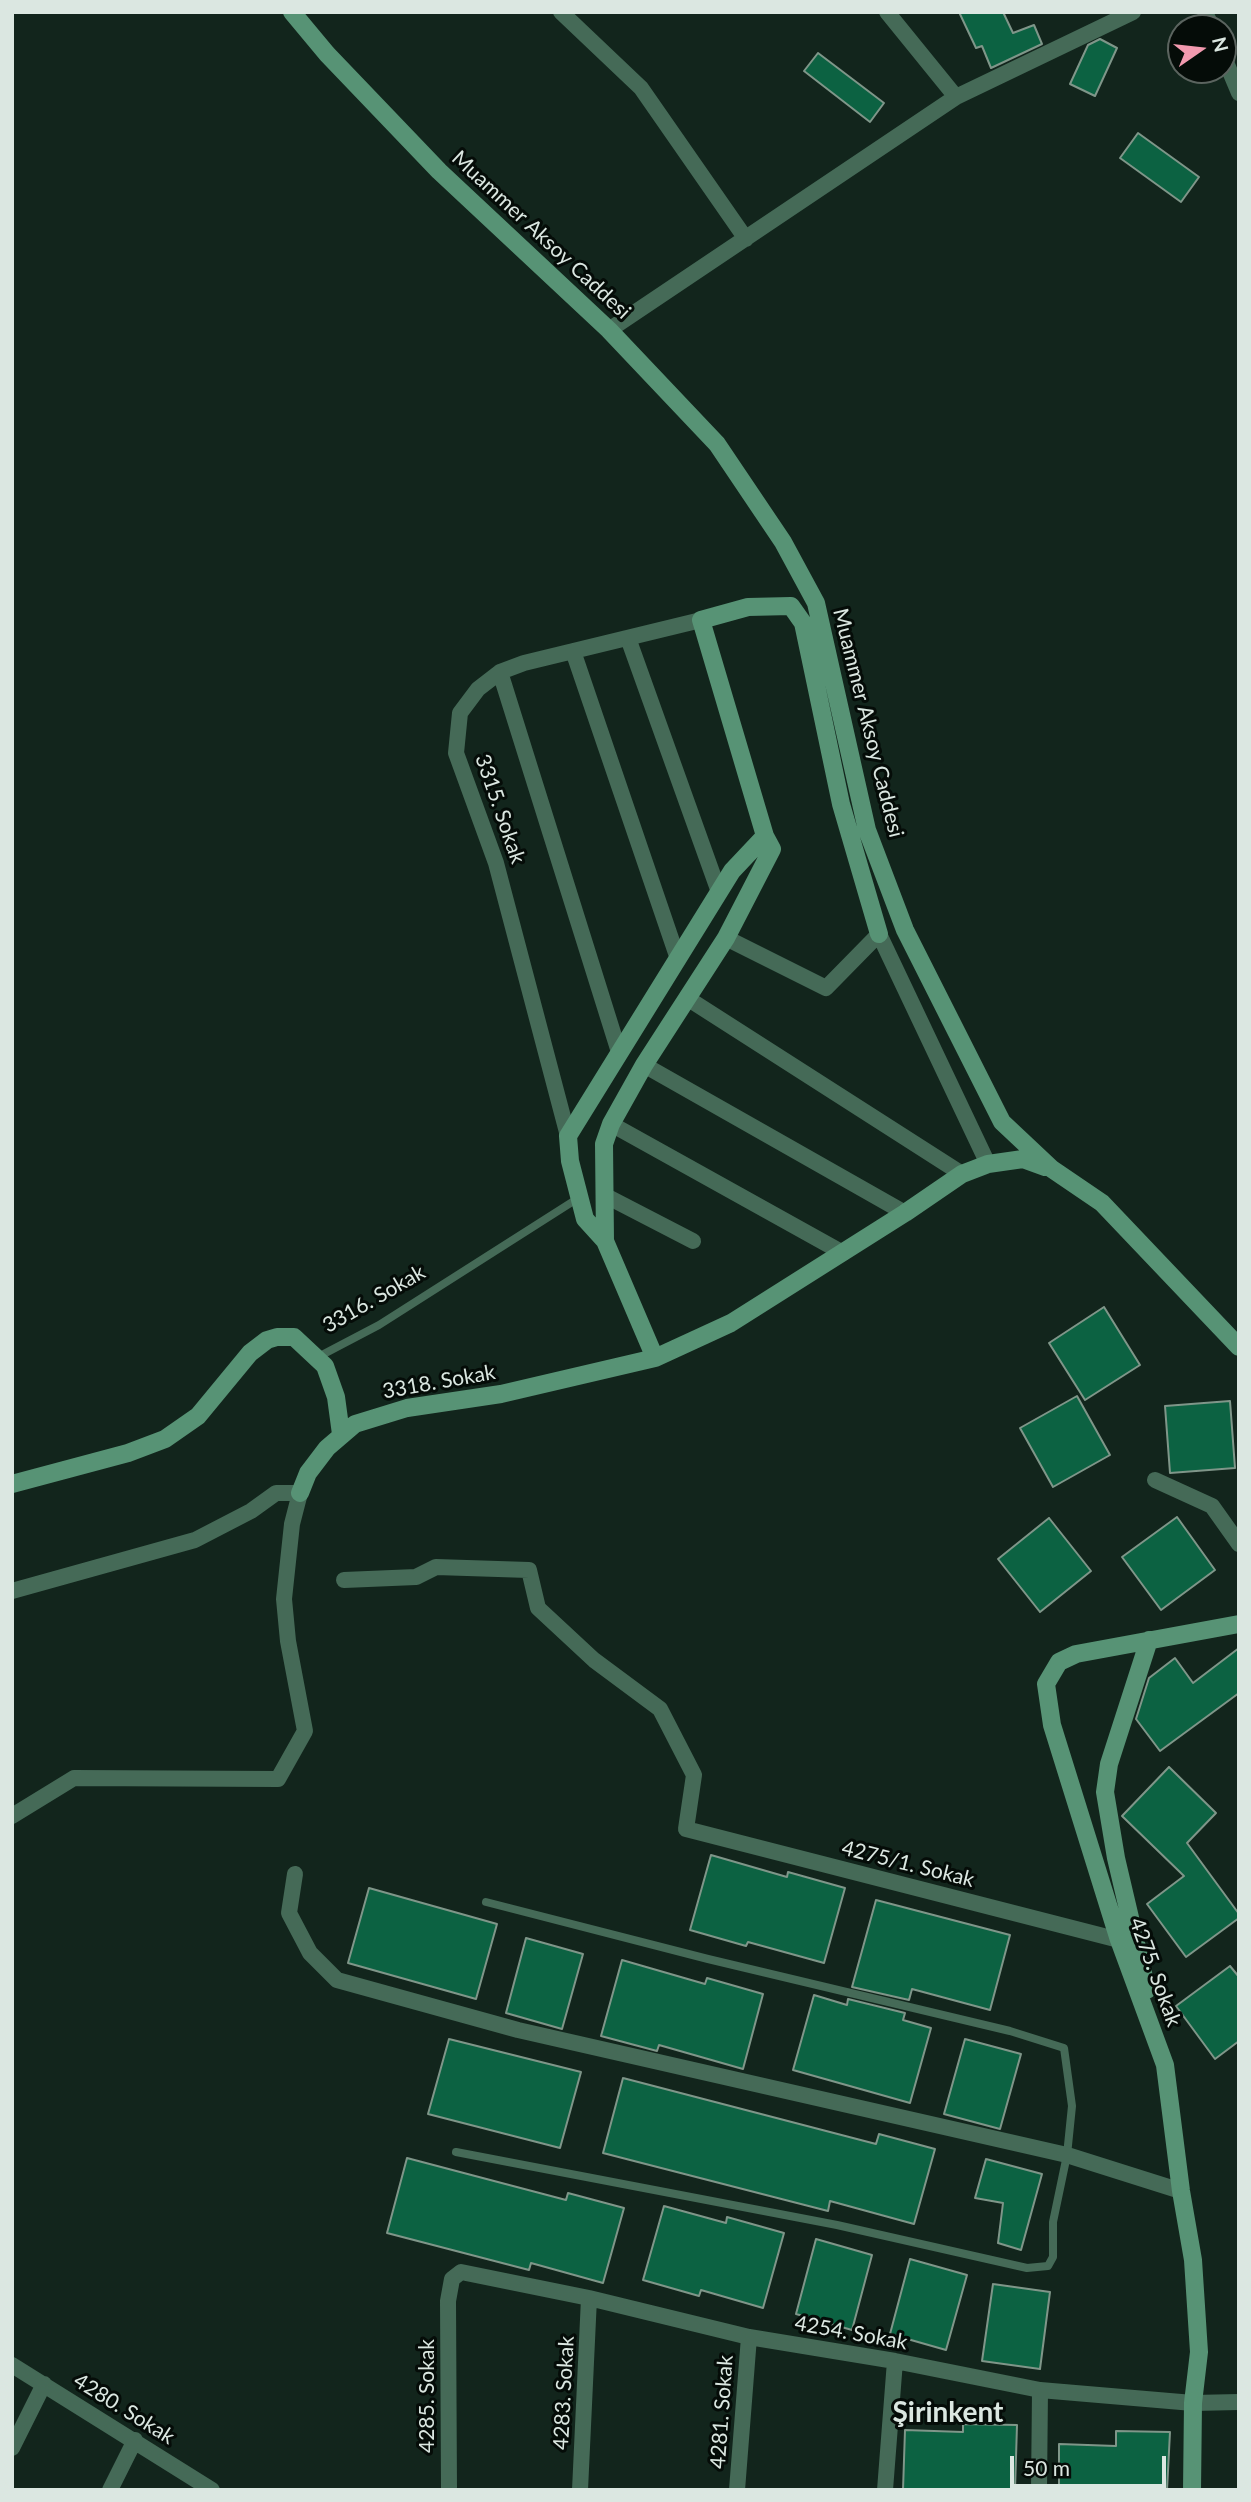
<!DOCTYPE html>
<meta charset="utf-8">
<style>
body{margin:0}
#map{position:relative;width:1251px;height:2502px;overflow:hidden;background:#12251c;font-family:Lato,sans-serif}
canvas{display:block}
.frame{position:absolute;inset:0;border:14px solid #dbe7e1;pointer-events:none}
.north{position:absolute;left:1167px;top:14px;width:70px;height:70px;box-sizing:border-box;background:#050c08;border:2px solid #5b645f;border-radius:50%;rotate:76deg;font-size:19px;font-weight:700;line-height:28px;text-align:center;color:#dbe7e1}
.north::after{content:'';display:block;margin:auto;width:24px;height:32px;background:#f29aaf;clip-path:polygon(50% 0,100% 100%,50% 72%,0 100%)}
.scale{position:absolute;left:1010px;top:2456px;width:156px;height:32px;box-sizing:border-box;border:4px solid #dbe7e1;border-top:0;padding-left:9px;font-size:21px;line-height:24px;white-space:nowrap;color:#dbe7e1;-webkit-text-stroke:5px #050c08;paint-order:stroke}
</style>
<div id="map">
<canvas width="1251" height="2502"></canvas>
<div class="frame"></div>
<div class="north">N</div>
<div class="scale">50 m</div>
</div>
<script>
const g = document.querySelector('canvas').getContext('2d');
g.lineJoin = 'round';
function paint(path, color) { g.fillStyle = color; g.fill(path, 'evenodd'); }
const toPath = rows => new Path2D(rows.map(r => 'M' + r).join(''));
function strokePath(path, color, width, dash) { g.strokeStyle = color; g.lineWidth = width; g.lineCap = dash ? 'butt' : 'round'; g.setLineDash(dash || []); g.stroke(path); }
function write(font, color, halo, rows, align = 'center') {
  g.font = font + ' Lato,sans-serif'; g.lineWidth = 6; g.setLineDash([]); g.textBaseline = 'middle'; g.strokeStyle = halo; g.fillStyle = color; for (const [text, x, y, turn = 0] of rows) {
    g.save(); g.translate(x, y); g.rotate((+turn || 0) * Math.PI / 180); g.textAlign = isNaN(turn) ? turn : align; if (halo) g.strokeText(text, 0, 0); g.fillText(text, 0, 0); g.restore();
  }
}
const building = toPath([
 [959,12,1003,12,1013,33,1034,25,1042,44,991,68,982,46,976,48,959,12],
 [1100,39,1117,48,1095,96,1070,84,1088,45,1100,39],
 [818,53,884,103,870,122,804,71,818,53],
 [1138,133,1199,177,1181,202,1120,158,1138,133],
 [1104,1307,1140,1365,1085,1400,1049,1343,1104,1307],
 [1077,1396,1110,1455,1053,1487,1020,1428,1077,1396],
 [1230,1401,1235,1468,1170,1473,1165,1406,1230,1401],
 [1177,1517,1215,1570,1161,1610,1122,1557,1177,1517],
 [1049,1518,1091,1571,1040,1612,998,1559,1049,1518],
 [1239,1648,1239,1693,1160,1751,1136,1719,1149,1678,1175,1658,1193,1683,1239,1648],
 [1169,1767,1216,1813,1187,1843,1239,1914,1239,1918,1186,1957,1147,1904,1184,1876,1122,1816,1169,1767],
 [711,1855,787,1877,788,1872,845,1888,824,1963,748,1942,746,1946,690,1930,711,1855],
 [369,1888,497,1924,476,1999,348,1963,369,1888],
 [876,1900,1010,1935,990,2010,912,1989,909,2000,852,1987,876,1900],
 [526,1938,583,1954,562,2029,506,2013,526,1938],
 [622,1960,705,1984,707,1978,763,1994,743,2069,659,2045,657,2051,601,2036,622,1960],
 [1230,1966,1239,1977,1239,2041,1215,2059,1176,2006,1230,1966],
 [814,1995,847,2005,848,1999,905,2013,903,2020,931,2028,910,2103,793,2070,814,1995],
 [449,2039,581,2072,560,2148,428,2114,449,2039],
 [965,2039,1021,2054,1000,2129,944,2114,965,2039],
 [623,2078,876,2144,879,2134,935,2149,914,2224,830,2201,828,2211,603,2153,623,2078],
 [407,2158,566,2200,568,2193,624,2208,603,2283,531,2263,529,2270,387,2233,407,2158],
 [986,2159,1042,2174,1021,2250,998,2243,1003,2203,975,2198,986,2159],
 [664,2206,726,2223,727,2217,784,2233,763,2308,701,2290,699,2296,643,2280,664,2206],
 [816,2239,872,2255,852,2330,796,2314,816,2239],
 [910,2259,967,2275,946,2350,890,2334,910,2259],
 [993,2284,1050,2292,1040,2369,982,2361,993,2284],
 [963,2424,1017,2425,1015,2490,903,2490,905,2430,963,2432,963,2424],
 [1116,2431,1170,2432,1167,2490,1114,2490,1114,2486,1059,2485,1059,2444,1116,2446,1116,2431]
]);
const lane = toPath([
 [318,1357,379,1325,580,1197],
 [456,2152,837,2225,1027,2268,1048,2266,1053,2257,1053,2222,1067,2155,1072,2106,1064,2048,1010,2031,708,1959,486,1902]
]);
const street = toPath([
 [561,12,641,88,746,239],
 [887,12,956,97],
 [1205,12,1212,28],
 [1223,55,1239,93],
 [609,330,956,97,1133,12],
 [628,638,719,892],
 [573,651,678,959],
 [500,672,619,1052],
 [726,938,826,988,879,934,988,1164],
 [687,998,962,1174],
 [644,1065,905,1213],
 [611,1124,843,1253],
 [568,1136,496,863,456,753,460,713,478,689,500,672,524,663,701,620],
 [606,1196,693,1241],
 [1155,1480,1212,1506,1239,1544],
 [344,1580,416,1577,436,1567,529,1570,538,1608,594,1660,660,1709,694,1775,686,1829,1119,1940],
 [12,1591,195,1540,251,1511,276,1493,300,1493,292,1524,284,1599,288,1641,305,1731,278,1779,74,1778,12,1816],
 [295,1874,289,1913,310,1953,337,1980,518,2030,1067,2155,1181,2191],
 [12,2365,212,2490],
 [12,2448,44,2384],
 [110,2490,135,2440],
 [449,2490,448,2301,452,2279,461,2272,589,2298,749,2337,895,2361,1040,2390,1193,2403,1239,2402],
 [580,2490,589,2298],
 [737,2490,749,2337],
 [885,2490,895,2361],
 [1039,2490,1040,2390]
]);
const secondary = toPath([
 [292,12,327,54,439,171,609,330,717,444,783,542,816,603,867,830,905,930,1002,1122,1052,1169,1102,1203,1239,1347],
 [605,1241,604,1144,611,1124,644,1065,726,938,772,849,765,836,701,620,748,607,791,606,803,623,841,804,879,934],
 [655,1358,605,1241,585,1219,570,1161,568,1136,732,871,765,836],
 [12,1484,128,1453,165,1439,198,1416,250,1353,267,1340,277,1337,294,1337,325,1366,336,1397,341,1434],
 [300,1493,308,1473,327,1448,355,1424,407,1408,501,1394,655,1358,731,1323,905,1213,962,1174,988,1164,1023,1159,1045,1167],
 [1147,1990,1116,1858,1105,1792,1109,1764,1149,1640],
 [1192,2490,1193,2403,1199,2352,1193,2260,1181,2191,1165,2065,1119,1940,1052,1725,1046,1684,1059,1662,1076,1654,1239,1624]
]);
const streetNames = [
 ["Muammer Aksoy Caddesi",541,235,43],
 ["Muammer Aksoy Caddesi",868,723,76],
 ["3315. Sokak",500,809,71],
 ["3316. Sokak",374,1299,-30],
 ["3318. Sokak",439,1382,-10],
 ["4275/1. Sokak",908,1864,14],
 ["4275. Sokak",1155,1972,70],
 ["4254. Sokak",851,2333,10],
 ["4283. Sokak",564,2393,-87],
 ["4285. Sokak",427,2396,-90],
 ["4280. Sokak",124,2409,32],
 ["4281. Sokak",722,2412,-86]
];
const districtNames = [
 ["Şirinkent",948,2413]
];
paint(building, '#0c6242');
strokePath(building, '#7f9689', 2);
strokePath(lane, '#456a57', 8);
strokePath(street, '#456a57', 16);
strokePath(secondary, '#579375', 18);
write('21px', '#dbe7e1', '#050c08', streetNames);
write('bold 28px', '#dbe7e1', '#050c08', districtNames);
</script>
